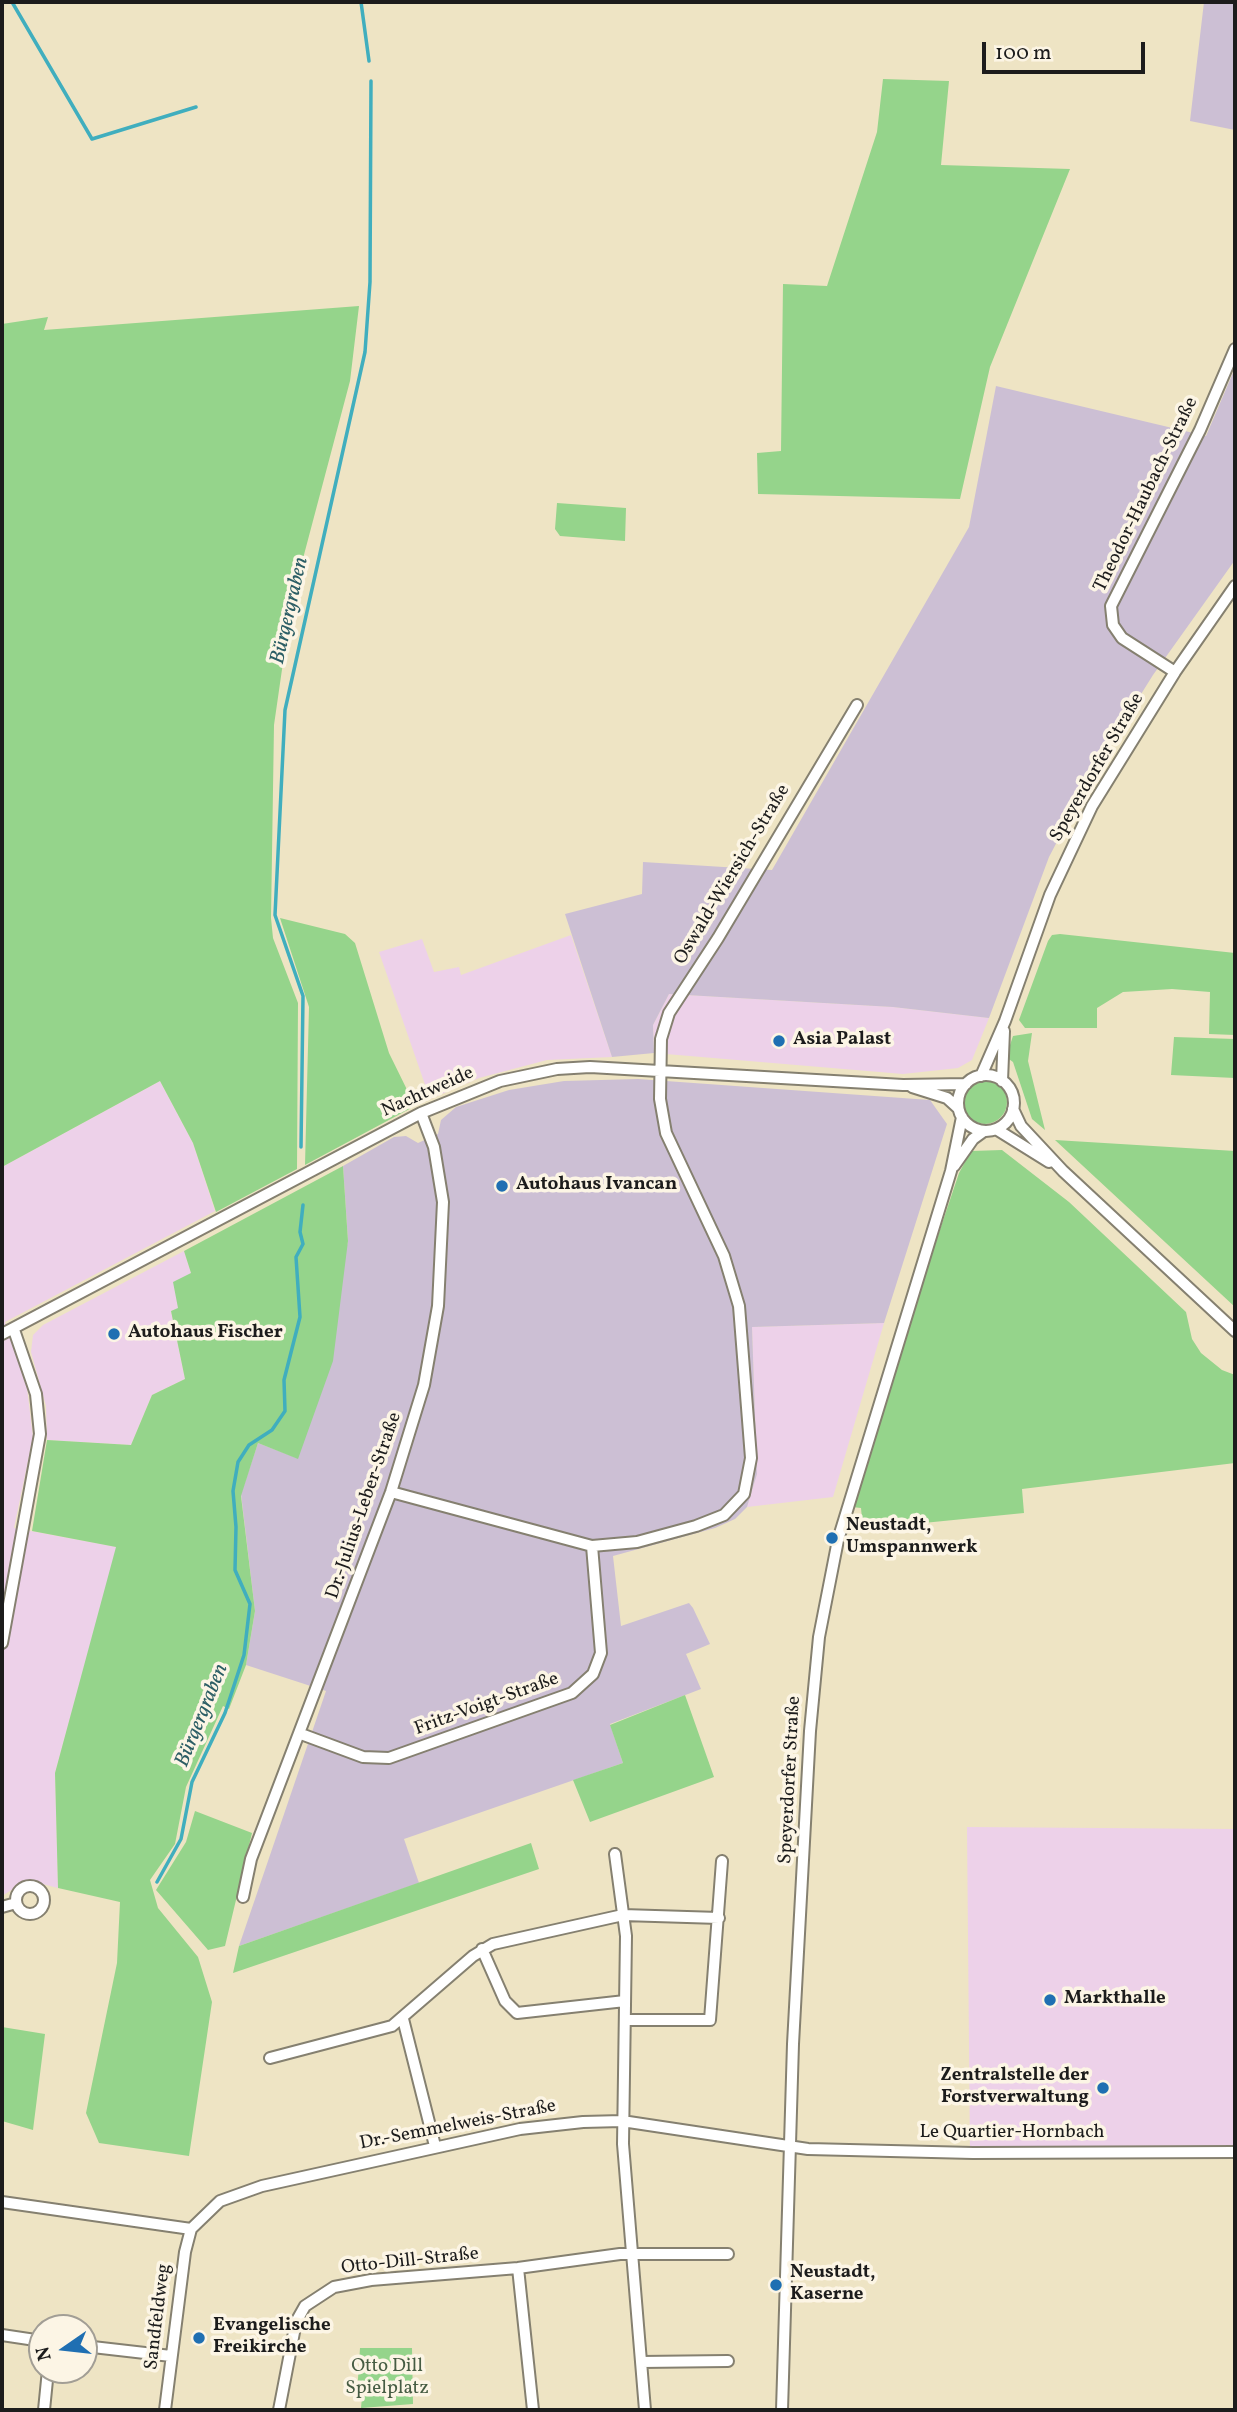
<!DOCTYPE html>
<meta charset="utf-8">
<style>
body{margin:0}
#map{position:relative;width:1237px;height:2412px;overflow:hidden;background:#eee4c4;font-family:Vollkorn,serif}
canvas{display:block}
.frame{position:absolute;inset:0;border:4px solid #1c1c1c;pointer-events:none}
.north{position:absolute;left:28px;top:2314px;width:70px;height:70px;box-sizing:border-box;background:#fcf5e5;border:2px solid #a29e95;border-radius:50%;rotate:256deg;font-size:19px;font-weight:700;line-height:28px;text-align:center;color:#1c1c1c}
.north::after{content:'';display:block;margin:auto;width:24px;height:32px;background:#1f6fb2;clip-path:polygon(50% 0,100% 100%,50% 72%,0 100%)}
.scale{position:absolute;left:982px;top:42px;width:163px;height:32px;box-sizing:border-box;border:4px solid #1c1c1c;border-top:0;padding-left:9px;font-size:21px;line-height:24px;white-space:nowrap;color:#1c1c1c;-webkit-text-stroke:5px #fcf5e5;paint-order:stroke}
</style>
<div id="map">
<canvas width="1237" height="2412"></canvas>
<div class="frame"></div>
<div class="north">N</div>
<div class="scale">100 m</div>
</div>
<script>
const g = document.querySelector('canvas').getContext('2d');
g.lineJoin = 'round';
function paint(path, color) { g.fillStyle = color; g.fill(path, 'evenodd'); }
const toPath = rows => new Path2D(rows.map(r => 'M' + r).join(''));
function strokePath(path, color, width, dash) { g.strokeStyle = color; g.lineWidth = width; g.lineCap = dash ? 'butt' : 'round'; g.setLineDash(dash || []); g.stroke(path); }
function write(font, color, halo, rows, align = 'center') {
  g.font = font + ' Vollkorn,serif'; g.lineWidth = 7; g.setLineDash([]); g.textBaseline = 'middle'; g.strokeStyle = halo; g.fillStyle = color; for (const [text, x, y, turn = 0] of rows) {
    g.save(); g.translate(x, y); g.rotate((+turn || 0) * Math.PI / 180); g.textAlign = isNaN(turn) ? turn : align; if (halo) g.strokeText(text, 0, 0); g.fillText(text, 0, 0); g.restore();
  }
}
const built = toPath([
 [571,935,612,1057,547,1060,479,1078,430,1099,379,952,422,939,434,972,459,967,461,975],
 [669,994,893,1007,989,1018,972,1060,958,1068,903,1074,654,1053,653,1025],
 [160,1081,193,1143,215,1211,5,1322,27,1388,33,1437,14,1528,117,1547,55,1773,58,1888,27,1880,2,1896,2,1167],
 [184,1251,191,1273,178,1309,171,1311,185,1379,152,1395,131,1445,47,1440,46,1406,31,1352,33,1335,43,1325],
 [884,1323,833,1497,747,1507,757,1474,752,1327],
 [967,1827,1235,1829,1235,2158,970,2158]
]);
const industrial = toPath([
 [1204,2,1235,2,1235,130,1190,121],
 [1235,368,1235,560,1153,675,1101,758,1049,857,989,1018,893,1007,669,994,653,1025,654,1053,612,1057,565,914,642,894,643,862,772,870,969,527,996,386,1206,436],
 [638,1079,930,1100,947,1124,884,1323,752,1327,757,1474,747,1507,735,1519,715,1528,613,1556,621,1626,689,1603,693,1608,710,1644,686,1654,701,1689,610,1724,623,1763,404,1839,419,1883,239,1946,326,1691,246,1665,255,1611,241,1494,258,1443,297,1458,348,1241,343,1166,394,1137,406,1136,418,1143,438,1134,441,1120,456,1107,509,1090,564,1081]
]);
const green = toPath([
 [883,79,949,81,941,165,1070,169,990,367,960,499,758,494,757,453,781,451,783,284,827,286,877,132],
 [359,306,350,381,292,600,274,725,271,918,273,938,298,1003,297,1169,216,1212,193,1143,160,1081,2,1167,2,324,48,317,44,330],
 [557,503,626,508,625,541,560,536,555,529],
 [280,918,345,934,355,943,389,1053,415,1106,305,1165,309,1007],
 [1060,934,1235,953,1235,1035,1209,1034,1210,992,1172,989,1123,992,1097,1008,1097,1028,1025,1028,1019,1020,1048,941,1052,935],
 [1032,1033,1028,1061,1045,1130,1032,1119,1013,1062,1006,1057,1013,1036],
 [1174,1037,1235,1039,1235,1078,1171,1075],
 '963 1102a22 22 0 1 1 44 0a22 22 0 1 1-44 0Z',
 [1055,1140,1235,1151,1235,1307],
 [1002,1150,1069,1202,1186,1312,1192,1339,1201,1353,1222,1370,1235,1375,1235,1463,1022,1489,1024,1513,863,1529,861,1508,852,1507,884,1397,959,1173,971,1151],
 [343,1166,348,1241,333,1361,298,1459,258,1443,241,1496,255,1611,246,1665,229,1709,223,1706,186,1787,175,1844,150,1880,158,1908,198,1957,212,2002,189,2156,99,2143,86,2113,117,1963,120,1902,58,1888,55,1773,116,1547,32,1531,47,1440,131,1445,152,1395,185,1379,171,1311,178,1308,173,1282,191,1273,184,1251],
 [685,1695,714,1777,590,1822,573,1780,623,1763,610,1725],
 [195,1811,252,1833,225,1946,208,1950,156,1890,186,1842],
 [531,1843,539,1869,233,1973,239,1946],
 [2,2027,45,2034,33,2130,2,2121],
 [360,2348,412,2348,413,2404,361,2408,362,2397,357,2394]
]);
const stream = toPath([
 [12,2,92,139,196,107],
 [361,2,369,61],
 [301,1147,303,996,275,915,285,710,365,352,370,282,371,81],
 [157,1882,181,1839,192,1782,225,1713,244,1655,250,1604,235,1570,236,1527,233,1491,238,1462,249,1445,272,1430,285,1411,284,1380,300,1317,296,1257,303,1244,300,1232,303,1205]
]);
const minor = toPath([
 [1175,672,1122,638,1113,625,1111,606,1200,430,1235,349],
 '958 1103a28 28 0 1 1 56 0a28 28 0 1 1-56 0Z',
 [981,1076,1005,1021,1050,895,1092,806,1175,672,1235,586],
 [1002,1081,1004,1031],
 [912,1087,947,1098,958,1108],
 [1013,1109,1021,1126,1063,1171,1235,1331],
 [996,1129,1049,1162],
 [954,1166,973,1139,984,1131],
 [2,1334,421,1113,500,1081,557,1069,590,1067,903,1085,966,1084],
 [391,1492,592,1546,637,1542,696,1526,724,1515,744,1494,751,1458,739,1306,724,1256,666,1133,660,1099,661,1039,669,1013,718,938,857,705],
 [2,1643,40,1434,36,1394,14,1330],
 [301,1734,363,1757,389,1758,572,1693,593,1674,601,1653,592,1546],
 [615,1854,626,1936,623,2144,645,2410],
 '16 1900a14 14 0 1 1 28 0a14 14 0 1 1-28 0Z',
 [243,1897,251,1859,391,1492,424,1385,438,1306,443,1202,434,1147,421,1113],
 [2,1907,16,1903],
 [482,1949,505,2001,517,2013,625,2001],
 [403,2019,435,2146],
 [625,2020,710,2020,722,1861],
 [270,2058,392,2026,473,1956,493,1944,623,1915,719,1918],
 [2,2202,191,2229],
 [518,2268,533,2410],
 [2,2335,42,2341],
 [84,2346,171,2356],
 [641,2362,728,2361],
 [44,2410,48,2370],
 [165,2410,185,2252,191,2229,220,2201,262,2186,520,2129,583,2122,622,2121,808,2149,973,2153,1235,2152],
 [279,2410,296,2322,305,2306,334,2287,371,2280,518,2268,620,2254,728,2254],
 [782,2410,793,2044,810,1731,819,1637,838,1540,951,1171,962,1117]
]);
const markers = [
 [779,1041,7,"#1f6fb2"],
 [502,1186,7,"#1f6fb2"],
 [114,1334,7,"#1f6fb2"],
 [832,1538,7,"#1f6fb2"],
 [1050,2000,7,"#1f6fb2"],
 [1103,2088,7,"#1f6fb2"],
 [776,2285,7,"#1f6fb2"],
 [199,2338,7,"#1f6fb2"]
];
const streetNames = [
 ["Theodor-Haubach-Straße",1147,495,-64],
 ["Speyerdorfer Straße",1098,768,-60],
 ["Oswald-Wiersich-Straße",733,875,-59],
 ["Nachtweide",428,1093,-24],
 ["Dr.-Julius-Leber-Straße",365,1506,-71],
 ["Fritz-Voigt-Straße",487,1705,-20],
 ["Speyerdorfer Straße",791,1780,-87],
 ["Dr.-Semmelweis-Straße",458,2126,-11],
 ["Le Quartier-Hornbach",1012,2134],
 ["Otto-Dill-Straße",410,2262,-6],
 ["Sandfeldweg",159,2317,-83]
];
const poiNames = [
 ["Asia Palast",793,1041],
 ["Autohaus Ivancan",516,1186],
 ["Autohaus Fischer",128,1334],
 ["Neustadt,",846,1527],
 ["Umspannwerk",846,1549],
 ["Markthalle",1064,2000],
 ["Zentralstelle der",1089,2077,"right"],
 ["Forstverwaltung",1089,2099,"right"],
 ["Neustadt,",790,2274],
 ["Kaserne",790,2296],
 ["Evangelische",213,2327],
 ["Freikirche",213,2349]
];
const parkNames = [
 ["Otto Dill",387,2368],
 ["Spielplatz",387,2390]
];
const waterNames = [
 ["Bürgergraben",291,611,-77],
 ["Bürgergraben",203,1716,-68]
];
paint(built, '#edd1e9');
paint(industrial, '#ccbfd4');
paint(green, '#95d48b');
strokePath(stream, '#40aebe', 3.5);
strokePath(minor, '#858070', 14);
strokePath(minor, '#fff', 10);
for (const [x, y, r, color] of markers) { const dot = new Path2D(); dot.arc(x, y, r, 0, 2 * Math.PI); g.fillStyle = color; g.fill(dot); strokePath(dot, '#fcf5e5', 2.5); }
write('19px', '#1c1c1c', '#fcf5e5', streetNames);
write('bold 19px', '#1c1c1c', '#fcf5e5', poiNames, 'left');
write('19px', '#465c43', '#fcf5e5', parkNames);
write('italic 21px', '#2c5e65', '#fcf5e5', waterNames);
</script>
